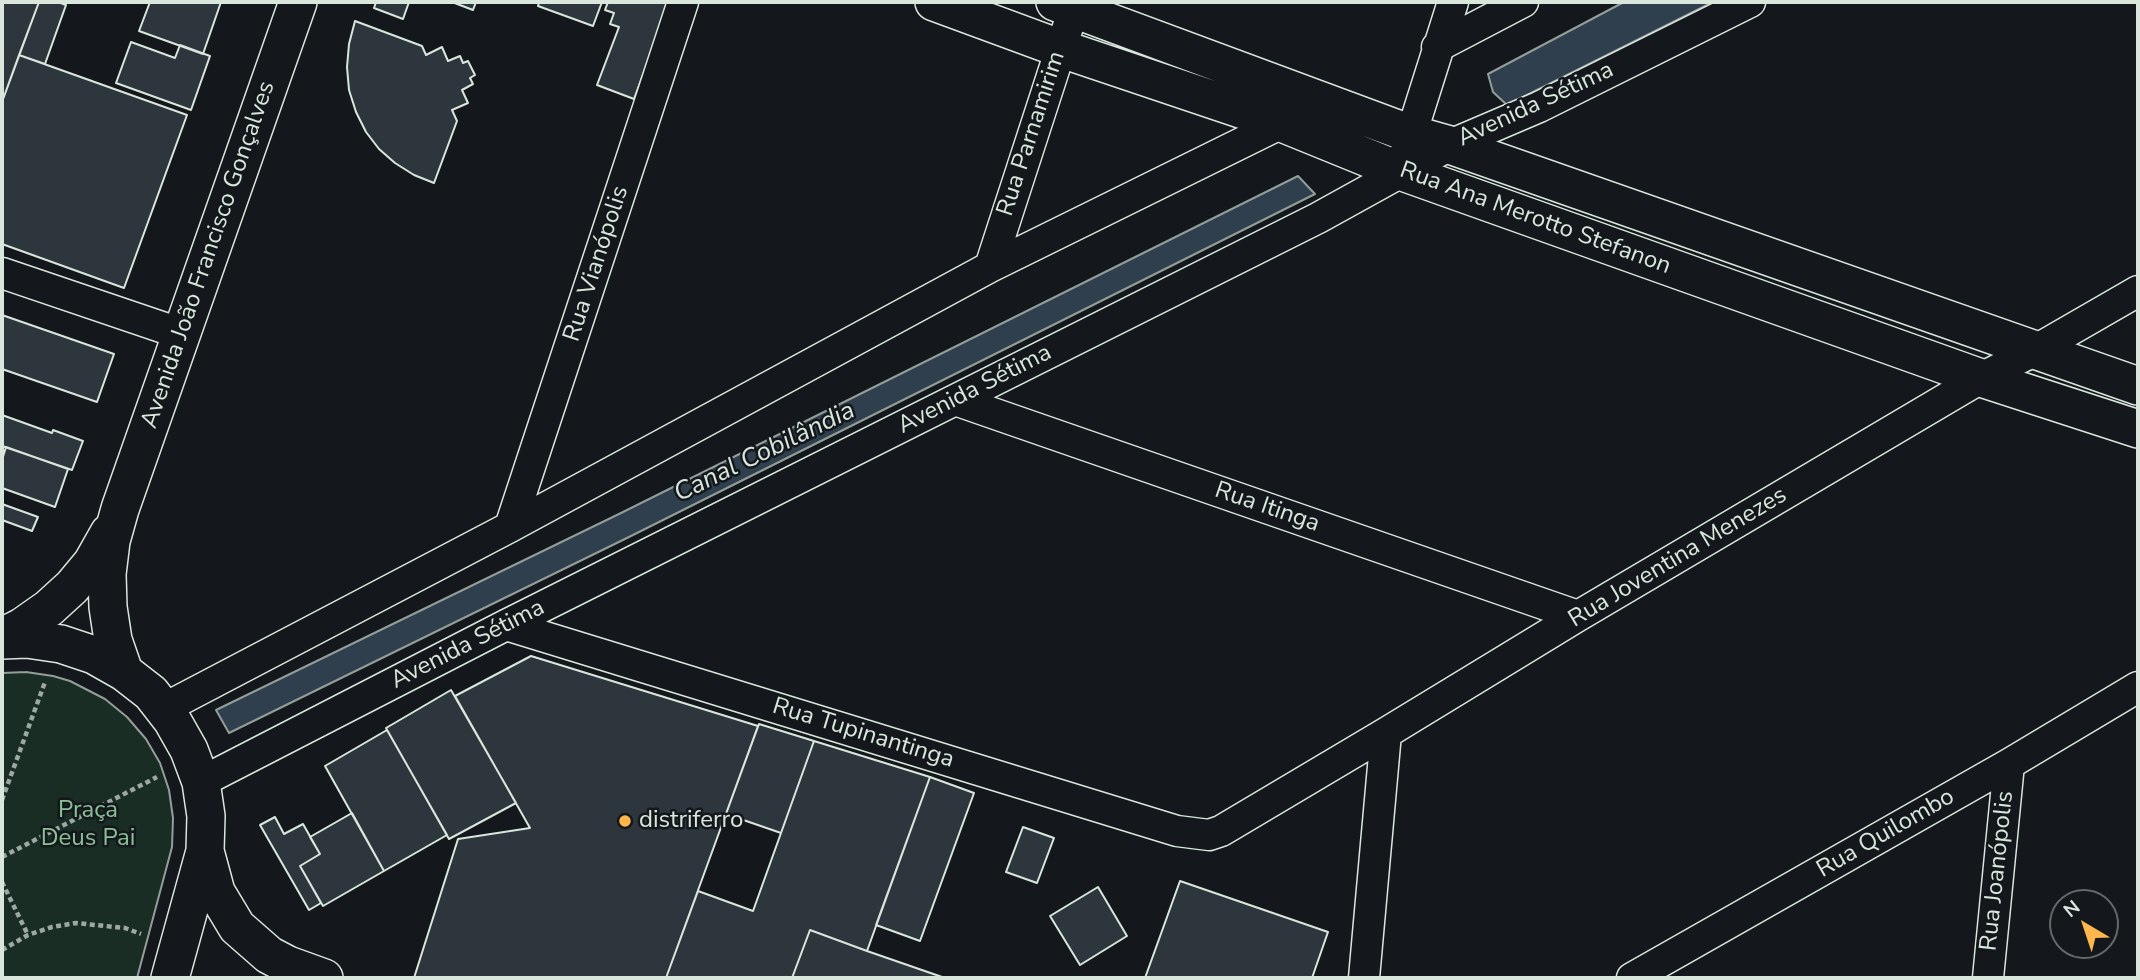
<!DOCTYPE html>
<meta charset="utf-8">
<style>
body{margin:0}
#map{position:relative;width:2140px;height:980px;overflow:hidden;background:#14181c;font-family:"Nunito Sans",sans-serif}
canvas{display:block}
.frame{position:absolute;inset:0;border:4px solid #d8e6dc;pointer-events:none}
.north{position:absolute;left:2049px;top:889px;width:70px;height:70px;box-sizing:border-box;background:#14181c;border:2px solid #626a69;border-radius:50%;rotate:321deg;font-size:19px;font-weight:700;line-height:28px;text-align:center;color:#d8e6dc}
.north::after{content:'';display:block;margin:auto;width:24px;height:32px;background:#ffb74d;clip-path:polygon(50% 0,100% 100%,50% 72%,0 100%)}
</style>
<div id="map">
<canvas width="2140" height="980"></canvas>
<div class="frame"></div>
<div class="north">N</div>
</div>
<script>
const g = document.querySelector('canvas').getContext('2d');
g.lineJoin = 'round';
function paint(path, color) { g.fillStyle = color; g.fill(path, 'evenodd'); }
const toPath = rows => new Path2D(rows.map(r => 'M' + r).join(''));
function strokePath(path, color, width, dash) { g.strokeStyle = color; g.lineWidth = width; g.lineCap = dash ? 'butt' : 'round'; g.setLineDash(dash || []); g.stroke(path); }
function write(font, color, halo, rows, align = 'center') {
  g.font = font + ' "Nunito Sans",sans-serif'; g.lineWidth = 5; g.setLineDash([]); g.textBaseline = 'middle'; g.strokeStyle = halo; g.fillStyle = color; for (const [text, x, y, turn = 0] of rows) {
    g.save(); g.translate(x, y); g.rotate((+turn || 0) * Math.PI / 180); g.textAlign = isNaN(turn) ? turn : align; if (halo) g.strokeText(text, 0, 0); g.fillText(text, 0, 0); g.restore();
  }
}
const green = toPath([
 [26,672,53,676,70,681,105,699,127,717,146,739,160,763,169,790,173,818,172,847,137,978,2,978,2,673,26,672]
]);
const water = toPath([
 [1624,2,1713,2,1507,105,1493,92,1488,74,1624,2],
 [1298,176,1315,194,631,536,229,733,216,710,621,513,1298,176]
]);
const building = toPath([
 [2,2,39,2,2,102,2,2],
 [39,2,58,2,66,5,45,64,19,55,39,2],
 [150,2,221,2,203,54,139,31,150,2],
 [376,2,409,2,403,19,374,8,376,2],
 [452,2,476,2,473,10,452,2],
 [539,2,602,2,593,26,538,6,539,2],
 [608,2,670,2,634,99,597,85,619,27,610,24,614,13,605,10,608,2],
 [355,21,422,46,426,55,442,47,448,61,460,56,463,63,468,61,475,75,470,78,473,84,462,90,468,103,452,110,457,121,434,183,414,175,395,163,379,149,366,132,356,112,349,90,347,67,349,44,355,21],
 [131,42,175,58,180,45,210,56,191,110,116,83,131,42],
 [19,55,187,115,124,288,2,244,2,102,19,55],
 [2,315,114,354,97,402,2,369,2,315],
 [2,415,52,433,53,430,83,441,72,470,2,446,2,415],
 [6,447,68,469,55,507,2,488,2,460,6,447],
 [2,504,38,517,32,531,2,520,2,504],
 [531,656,758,726,666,978,414,978,458,839,530,828,455,696,531,656],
 [451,690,516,803,449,839,386,728,451,690],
 [759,724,814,741,781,833,726,814,759,724],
 [387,730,447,835,384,871,325,766,387,730],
 [814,741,930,777,867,951,810,930,792,978,666,978,698,891,753,911,814,741],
 [930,777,974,793,920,941,876,925,930,777],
 [352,813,384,871,323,906,300,866,320,854,310,837,352,813],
 [275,817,284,834,303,824,320,854,300,866,321,903,309,910,260,825,275,817],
 [1023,827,1054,838,1037,883,1006,872,1023,827],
 [1180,881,1328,932,1312,978,1145,978,1180,881],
 [1098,887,1127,936,1080,965,1050,916,1098,887],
 [810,930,867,951,945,978,792,978,810,930]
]);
const path = toPath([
 [2,800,45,682],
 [2,857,157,777],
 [2,882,28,935],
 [2,950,28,935,52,927,76,923,125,928,141,934]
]);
const minor = toPath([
 [1437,47,1523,2],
 [1405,154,1453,2],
 [990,267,1076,2],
 [2,273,182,334],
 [955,400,1578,616],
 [510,527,683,2],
 [506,625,1177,831,1209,835,1221,831,1386,733,1578,616,1981,378,2034,351,2138,291],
 [163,709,510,527,990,267,1282,123],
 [201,782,506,625,1318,218,1450,145,1539,107,1750,2],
 [1364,978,1386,733],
 [1632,978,2009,764,2138,687],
 [1988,978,2009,764]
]);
const tertiary = toPath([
 [934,2,1059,48,1282,123,1400,171,1981,378,2138,429],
 [1055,2,1411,134,1450,145,2138,386],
 [2,637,22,627,49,608,72,587,92,563,109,533],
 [2,640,27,639,61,644,94,655,124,672,151,693,172,720,189,750,201,782,206,816,205,851,170,978],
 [124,672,113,640,108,607,107,574,111,541,120,509,298,2],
 [205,851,216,892,237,927,269,955,288,965,324,978]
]);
const markers = [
 [625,821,7,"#ffb74d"]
];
const streetNames = [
 ["Avenida Sétima",1536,105,-25],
 ["Rua Parnamirim",1032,134,-72],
 ["Rua Ana Merotto Stefanon",1535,219,20],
 ["Avenida João Francisco Gonçalves",209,255,-71],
 ["Rua Vianópolis",597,264,-72],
 ["Avenida Sétima",975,390,-27],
 ["Rua Itinga",1267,508,19],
 ["Rua Joventina Menezes",1678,558,-31],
 ["Avenida Sétima",468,645,-27],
 ["Rua Tupinantinga",863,734,17],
 ["Rua Quilombo",1886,834,-30],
 ["Rua Joanópolis",1998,871,-84]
];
const parkNames = [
 ["Praça",88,811],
 ["Deus Pai",88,839]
];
const poiNames = [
 ["distriferro",639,821]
];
const waterNames = [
 ["Canal Cobilândia",765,453,-26]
];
paint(green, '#1a2d24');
strokePath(green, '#939e99', 2);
paint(water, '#2f3f4d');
strokePath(water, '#939e99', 2);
paint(building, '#2c363c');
strokePath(building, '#d8e6dc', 2);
strokePath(minor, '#d8e6dc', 33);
strokePath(tertiary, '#d8e6dc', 40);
strokePath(path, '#9da8a2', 4.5, [5, 3.5]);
strokePath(minor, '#14181c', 30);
strokePath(tertiary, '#14181c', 37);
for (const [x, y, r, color] of markers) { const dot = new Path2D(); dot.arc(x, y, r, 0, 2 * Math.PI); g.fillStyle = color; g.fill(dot); strokePath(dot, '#14181c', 2.5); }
write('24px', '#d8e6dc', '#14181c', streetNames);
write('24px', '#8ac095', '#14181c', parkNames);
write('24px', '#d8e6dc', '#14181c', poiNames, 'left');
write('italic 26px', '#d8e6dc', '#14181c', waterNames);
</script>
